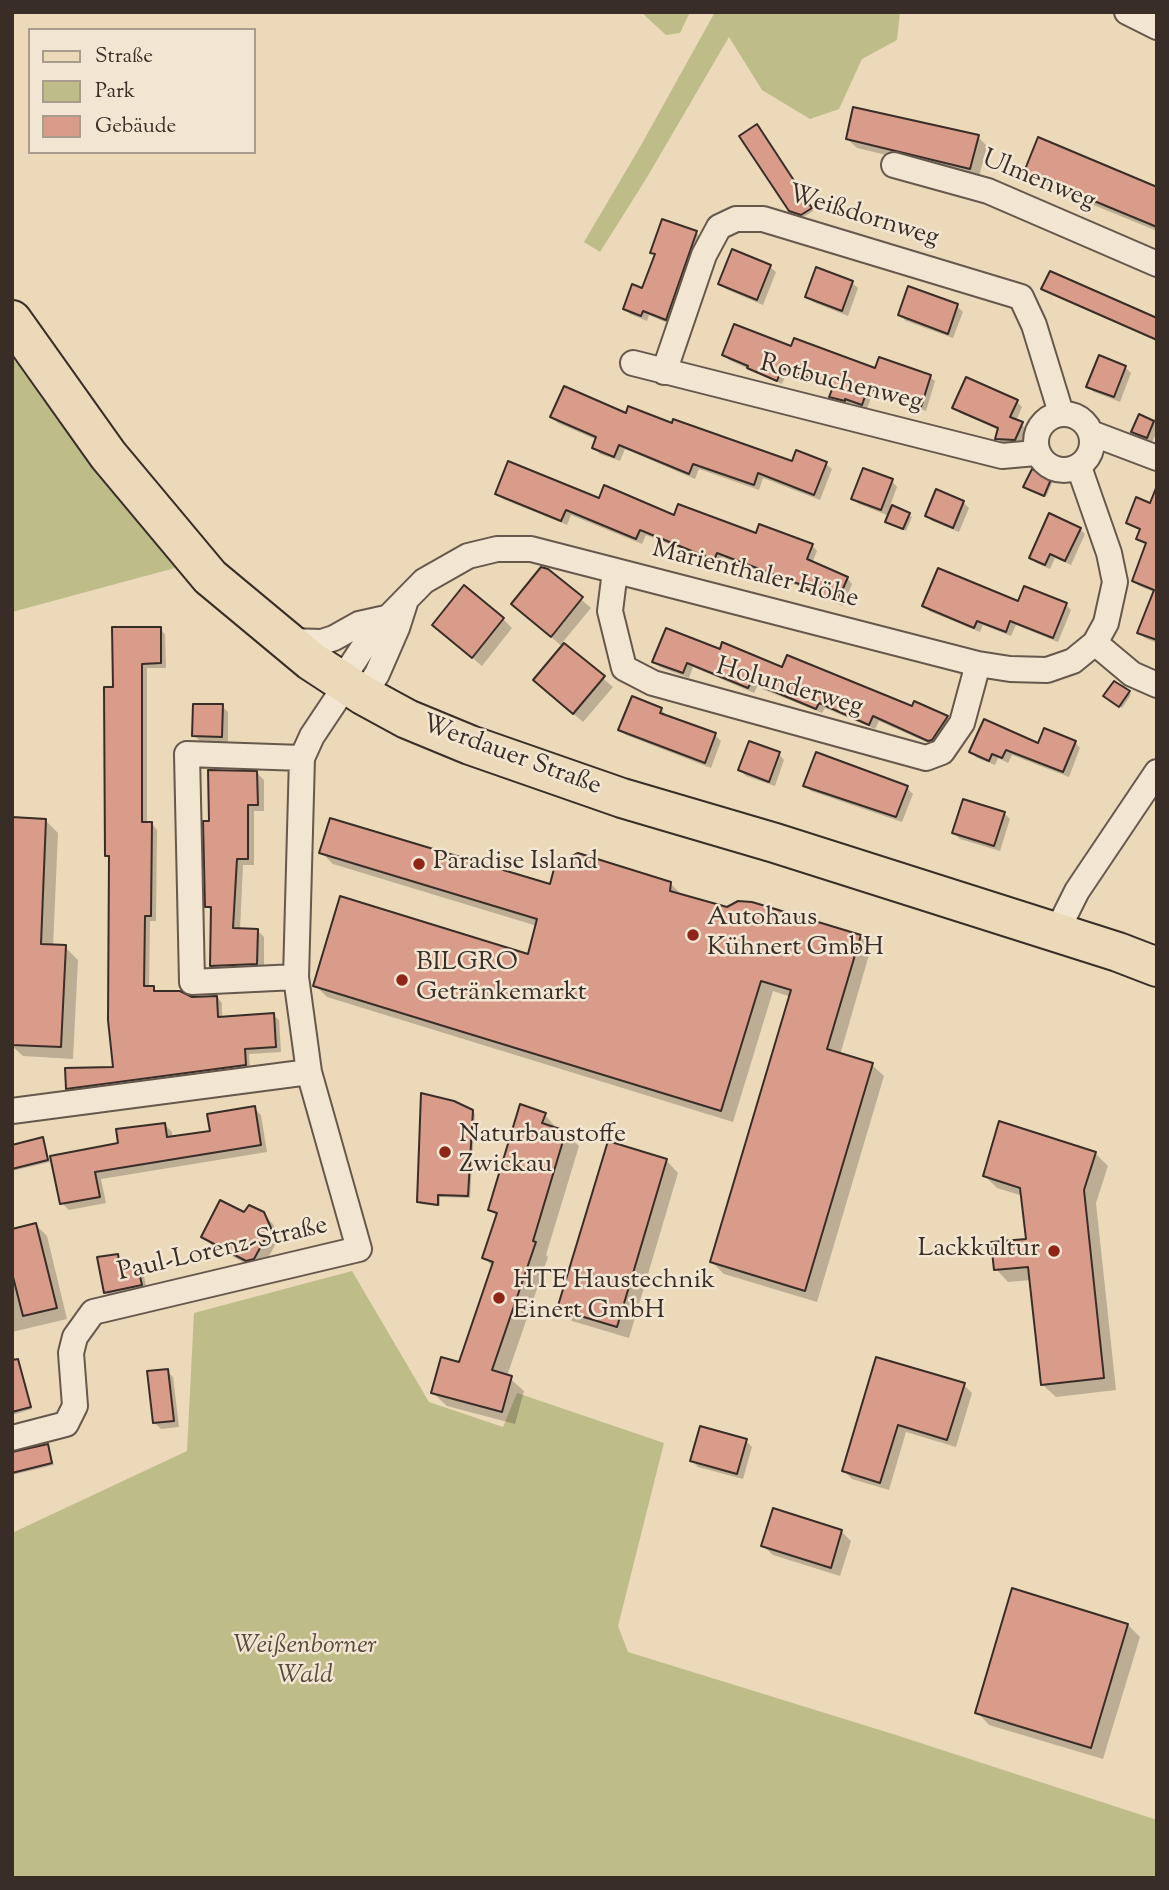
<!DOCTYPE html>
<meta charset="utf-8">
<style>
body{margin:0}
#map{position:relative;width:1169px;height:1890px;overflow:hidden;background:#ebd9b9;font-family:"Sorts Mill Goudy",serif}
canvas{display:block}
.frame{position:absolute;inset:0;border:14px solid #392d27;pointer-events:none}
.legend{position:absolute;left:28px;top:28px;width:228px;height:126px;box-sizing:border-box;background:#f2e6d2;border:2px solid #a89c8e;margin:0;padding:9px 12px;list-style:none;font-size:21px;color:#392d27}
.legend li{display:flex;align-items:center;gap:14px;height:35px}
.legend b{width:35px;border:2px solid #a89c8e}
</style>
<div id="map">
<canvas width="1169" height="1890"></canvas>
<div class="frame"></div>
<ul class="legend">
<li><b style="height:9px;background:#ebd9b9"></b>Straße</li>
<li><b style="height:19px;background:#bebd8a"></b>Park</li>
<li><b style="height:19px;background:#da9c8a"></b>Gebäude</li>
</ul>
</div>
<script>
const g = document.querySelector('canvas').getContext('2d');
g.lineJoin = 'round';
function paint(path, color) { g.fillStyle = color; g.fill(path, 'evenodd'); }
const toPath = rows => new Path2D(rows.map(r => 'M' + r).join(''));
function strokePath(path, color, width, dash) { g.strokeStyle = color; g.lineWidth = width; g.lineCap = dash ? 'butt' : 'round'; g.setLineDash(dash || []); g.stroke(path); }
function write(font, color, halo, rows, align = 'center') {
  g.font = font + ' "Sorts Mill Goudy",serif'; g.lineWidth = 5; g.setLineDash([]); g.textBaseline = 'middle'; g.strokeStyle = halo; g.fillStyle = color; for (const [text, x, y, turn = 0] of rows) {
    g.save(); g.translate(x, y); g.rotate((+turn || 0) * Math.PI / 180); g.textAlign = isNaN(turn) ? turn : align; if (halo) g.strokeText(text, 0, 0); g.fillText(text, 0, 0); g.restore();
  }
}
const green = toPath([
 [641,12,690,12,680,33,666,35],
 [715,12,900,12,897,40,862,59,839,109,810,119,762,90,729,37,646,179,600,252,584,242,640,147],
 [12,350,175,568,12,612],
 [352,1271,429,1402,503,1427,517,1393,664,1443,618,1626,628,1652,896,1735,1157,1820,1157,1878,12,1878,12,1533,187,1451,194,1313]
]);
const shadow = toPath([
 [760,129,813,211,804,217,791,210],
 [978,137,987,146,979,177,857,148,847,139],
 [1026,172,1157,189,1157,231,1035,181],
 [696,233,702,239,672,325,649,315,647,321,630,314,625,309,643,290,656,256,652,252],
 [770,267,776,272,763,305,726,289,720,284],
 [852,283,858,288,848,316,813,302,807,296],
 [1043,289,1133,311,1127,327],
 [957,306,963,312,953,338,906,321,900,315],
 [792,348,876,371,930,377,935,381,926,411,873,392,867,409,850,403,849,405,836,401,831,397,834,389,787,372,782,384,729,360,724,355],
 [1125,367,1131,373,1120,402,1094,392,1088,386],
 [1017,402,1022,407,1016,421,1027,429,1021,444,1003,444,998,439,999,430,960,413,954,408],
 [1157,412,1157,423,1153,422,1157,425,1157,431,1152,442,1138,437,1133,432,1153,422],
 [627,415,673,425,793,463,797,452,826,464,832,469,820,500,763,478,759,490,699,469,695,479,625,449,620,461,600,454,594,448,597,440,558,423,552,417],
 [1051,479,1053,481,1046,497,1026,487],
 [892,481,897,487,890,506,912,517,906,531,889,524,887,521,889,516,859,504,853,498],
 [497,493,599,501,812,545,817,551,812,563,847,578,852,584,843,606,813,594,809,590,722,557,720,564,646,535,642,544,571,515,567,525,503,499],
 [1137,500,1157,507,1157,593,1139,586,1134,581,1147,545,1138,538,1141,531,1128,523],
 [963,502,969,508,959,532,932,521,927,515],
 [1080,529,1085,534,1071,565,1055,558,1050,569,1036,563,1031,557],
 [547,570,591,608,562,643,613,687,583,722,544,689,563,647,522,613],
 [1157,599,1157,643,1145,638,1139,632],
 [1019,603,1066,605,1071,610,1058,642,1016,625,1011,636,983,625,980,632,929,611,924,605],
 [503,619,512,628,482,666,434,625],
 [160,629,165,634,166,668,147,668,147,824,152,824,157,830,156,921,150,921,149,988,153,988,159,993,192,999,217,997,222,1003,222,1018,273,1015,279,1020,281,1052,249,1054,250,1070,73,1094,67,1088,115,1068,111,859,107,855,115,689],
 [721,651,913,708,915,703,947,718,953,723,935,746,879,721,875,729,825,708,822,713,757,687,754,693,693,667,689,678,660,667,654,661],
 [1129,693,1131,695,1122,708,1108,698],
 [633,698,662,710,667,717,715,735,721,741,711,768,626,735,620,729],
 [222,706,228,712,228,742,200,741,194,735],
 [1075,742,1080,748,1069,777,1012,755,1008,763,998,758,995,765,977,758,971,752],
 [779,754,784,760,775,786,746,776,740,770],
 [257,773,264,780,264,811,254,811,254,865,243,865,240,930,257,930,264,937,264,970,218,972,211,966,212,912,207,906,211,822],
 [805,786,907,788,913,794,902,822,811,791],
 [1004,813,1010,819,1000,851,960,839,954,833],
 [46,821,58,833,53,947,65,947,78,960,73,1059,23,1056,12,1046,12,1003],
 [321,852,551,886,670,883,682,895,727,909,860,936,871,948,840,1055,872,1065,884,1076,817,1302,724,1274,712,1262,791,997,773,991,733,1122,327,997,315,985,529,956,537,926,333,864],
 [254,1108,261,1115,267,1152,101,1179,106,1203,69,1210,62,1203,119,1145,164,1124,172,1132,172,1138,212,1132],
 [472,1111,475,1114,470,1198,440,1197,440,1206,421,1204,419,1202],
 [545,1115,558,1130,565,1133,579,1146,546,1255,548,1257,507,1376,524,1391,515,1424,447,1406,433,1393,460,1364,493,1267,484,1257,498,1217,490,1209],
 [42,1139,50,1162,12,1171,12,1147],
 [1095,1153,1108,1166,1096,1203,1116,1390,1056,1397,1043,1385,1031,1280,1008,1282,996,1269,1028,1240,1023,1196,997,1188,985,1176],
 [666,1160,678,1173,629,1338,572,1321,559,1308],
 [245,1214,263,1214,273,1224,279,1238,263,1267,256,1269,213,1246,203,1237],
 [36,1225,47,1236,67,1319,12,1332,12,1231],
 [117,1256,123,1262,124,1268,137,1265,143,1271,147,1291,112,1298,106,1292],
 [877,1359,964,1385,972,1393,956,1447,906,1432,889,1490,852,1479,844,1471],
 [167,1371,173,1377,179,1427,161,1429,155,1423],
 [24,1386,32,1409,12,1415,12,1389],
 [746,1441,752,1447,743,1479,698,1467,692,1461],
 [47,1446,54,1465,12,1475,12,1454],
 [841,1531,851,1541,840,1576,773,1555,763,1546],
 [1128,1625,1140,1637,1103,1759,989,1725,977,1712]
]);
const building = toPath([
 [853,107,979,135,970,169,846,139,853,107],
 [757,124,812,208,801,215,789,211,739,136,757,124],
 [1038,137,1157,187,1157,227,1024,172,1038,137],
 [662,219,697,231,666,320,643,311,641,316,623,309,632,284,642,288,655,254,650,253,662,219],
 [732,249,771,265,757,300,718,284,732,249],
 [816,267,853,281,842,311,805,297,816,267],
 [1050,271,1157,318,1157,340,1041,289,1050,271],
 [908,286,958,304,948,334,898,315,908,286],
 [734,324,791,346,794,338,875,368,879,357,931,375,921,407,868,388,862,405,845,399,845,401,829,397,833,387,782,368,777,381,747,368,748,366,722,355,734,324],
 [1099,355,1126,366,1114,397,1086,387,1099,355],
 [966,377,1018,400,1010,417,1023,422,1015,440,995,439,998,428,952,408,966,377],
 [564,386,626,413,628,406,672,423,673,419,792,461,796,450,827,462,814,495,758,473,754,485,693,464,689,474,619,445,614,457,592,448,596,437,550,417,564,386],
 [1139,414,1154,421,1147,438,1131,432,1139,414],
 [508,461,599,498,604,485,674,515,678,504,756,533,759,524,813,544,807,559,848,577,837,602,806,589,807,587,717,553,714,560,640,530,636,539,566,510,561,521,495,494,508,461],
 [863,468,893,479,881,510,851,499,863,468],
 [1032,469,1052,477,1044,496,1023,487,1032,469],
 [1156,488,1157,488,1157,640,1137,633,1154,590,1132,581,1146,543,1136,539,1140,529,1126,523,1136,497,1150,503,1156,488],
 [936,489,964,501,953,528,925,516,936,489],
 [892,505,910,513,903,529,885,522,892,505],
 [1049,513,1081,528,1065,561,1050,554,1045,565,1029,558,1049,513],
 [541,567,548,569,583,597,551,637,511,604,541,567],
 [938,568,1018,601,1024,586,1067,603,1053,638,1010,621,1006,632,977,621,974,628,922,606,938,568],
 [464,585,504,618,472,658,432,625,464,585],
 [112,627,161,627,161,663,142,664,142,822,152,822,151,916,145,916,144,986,154,986,154,991,180,991,192,997,217,996,218,1017,274,1013,276,1047,245,1049,246,1065,66,1089,65,1068,113,1067,108,1020,109,856,105,856,104,687,113,687,112,627],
 [666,628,720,649,722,642,782,667,787,655,912,706,914,701,948,716,932,740,928,741,873,716,869,725,819,703,816,709,751,682,748,688,687,663,683,673,652,662,666,628],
 [564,643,605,676,573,714,533,680,564,643],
 [1114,681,1130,691,1119,707,1103,696,1114,681],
 [632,696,662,708,660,713,716,733,705,763,618,730,632,696],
 [193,704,223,704,222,737,192,736,193,704],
 [984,719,1038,743,1044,728,1076,741,1063,772,1006,750,1002,758,992,754,989,761,969,752,984,719],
 [749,741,780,752,769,782,738,770,749,741],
 [816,752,908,786,896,817,803,786,816,752],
 [208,770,257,771,258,805,248,805,248,859,237,859,233,928,258,929,257,964,210,966,211,907,205,907,203,821,209,821,208,770],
 [963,799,1005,812,994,846,952,833,963,799],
 [12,817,46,819,41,944,66,945,61,1047,12,1045,12,817],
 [330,818,550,884,555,865,578,853,671,882,670,891,727,907,738,901,752,902,861,935,827,1049,873,1063,805,1291,710,1262,791,990,761,981,721,1111,313,986,340,896,528,954,537,919,319,853,330,818],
 [421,1093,454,1101,473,1110,468,1196,438,1195,438,1205,417,1202,421,1093],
 [520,1104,546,1113,542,1123,566,1131,533,1241,536,1242,492,1370,512,1376,502,1412,431,1393,441,1357,459,1362,493,1262,482,1258,497,1213,488,1210,520,1104],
 [255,1106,261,1145,95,1172,100,1197,60,1204,50,1156,118,1143,116,1129,165,1123,167,1137,210,1131,207,1114,255,1106],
 [999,1121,1096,1152,1084,1190,1104,1378,1041,1385,1028,1267,994,1270,991,1242,1026,1239,1020,1188,983,1176,999,1121],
 [43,1137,48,1160,12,1169,12,1145,43,1137],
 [608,1141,667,1159,617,1327,557,1309,608,1141],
 [220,1200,244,1212,249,1205,264,1212,271,1228,254,1259,246,1261,201,1237,220,1200],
 [36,1223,57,1308,23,1316,12,1273,12,1229,36,1223],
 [118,1254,120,1267,137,1263,142,1285,104,1293,97,1257,118,1254],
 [876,1357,965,1383,947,1440,898,1425,880,1483,842,1471,876,1357],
 [18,1359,31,1407,12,1412,12,1360,18,1359],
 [168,1369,174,1421,153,1423,147,1371,168,1369],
 [700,1426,747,1439,737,1474,690,1461,700,1426],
 [48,1444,52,1463,12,1473,12,1452,48,1444],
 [773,1508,842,1530,831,1568,761,1546,773,1508],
 [1012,1588,1128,1624,1091,1748,975,1713,1012,1588]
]);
const minor = toPath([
 [1127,12,1157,27],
 [894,165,988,191,1157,264],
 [633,363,1002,456,1036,453],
 [664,372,704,255,719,227,736,219,763,219,1021,297,1034,325,1061,413],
 '1036 442a28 28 0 1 1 56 0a28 28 0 1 1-56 0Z',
 [1091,433,1157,458],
 [615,571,610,611,624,668,653,683,926,758,942,752,962,723,978,664],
 [287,641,322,642,334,638,359,624,386,618],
 [1095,643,1132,674,1157,685],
 [341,681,372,634,424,581,468,556,497,549,531,549,978,664,1010,669,1047,670,1073,661,1095,643,1106,623,1115,582,1109,553,1079,467],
 [363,695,377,674,397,628,405,603],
 [1056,933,1077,891,1157,772],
 [296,977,192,982,187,754,302,758],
 [12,1111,309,1072],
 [12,1438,66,1424,75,1406,71,1353,75,1337,93,1312,359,1249,309,1072,296,977,302,758,312,736,346,685]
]);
const primary = toPath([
 [12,320,108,455,210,577,311,661,363,695,407,719,470,745,622,798,775,843,1118,952,1157,967]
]);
const markers = [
 [419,864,7,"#8f2418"],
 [693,935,7,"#8f2418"],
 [402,980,7,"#8f2418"],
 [445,1152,7,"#8f2418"],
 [1054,1251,7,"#8f2418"],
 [499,1298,7,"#8f2418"]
];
const streetNames = [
 ["Ulmenweg",1038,182,22],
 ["Weißdornweg",863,218,17],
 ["Rotbuchenweg",841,385,14],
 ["Marienthaler Höhe",755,576,14],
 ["Holunderweg",789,689,16],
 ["Werdauer Straße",511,757,20],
 ["Paul-Lorenz-Straße",223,1251,-13]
];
const poiNames = [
 ["Paradise Island",433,864],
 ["Autohaus",707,920],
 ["Kühnert GmbH",707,950],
 ["BILGRO",416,965],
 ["Getränkemarkt",416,995],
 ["Naturbaustoffe",459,1137],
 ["Zwickau",459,1167],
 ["Lackkultur",1040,1251,"right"],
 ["HTE Haustechnik",513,1283],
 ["Einert GmbH",513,1313]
];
const parkNames = [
 ["Weißenborner",305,1648],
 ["Wald",305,1678]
];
paint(green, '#bebd8a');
paint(shadow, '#0003');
paint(building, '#da9c8a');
strokePath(building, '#392d27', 2);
strokePath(minor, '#66584c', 28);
strokePath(primary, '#392d27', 42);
strokePath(minor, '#f2e6d2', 24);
strokePath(primary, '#ebd9b9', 38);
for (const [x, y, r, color] of markers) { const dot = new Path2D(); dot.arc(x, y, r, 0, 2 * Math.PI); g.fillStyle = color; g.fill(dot); strokePath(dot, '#f2e6d2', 2.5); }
write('26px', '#392d27', '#f2e6d2', streetNames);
write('26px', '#392d27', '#f2e6d2', poiNames, 'left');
write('italic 26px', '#544a3b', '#f2e6d2', parkNames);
</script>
